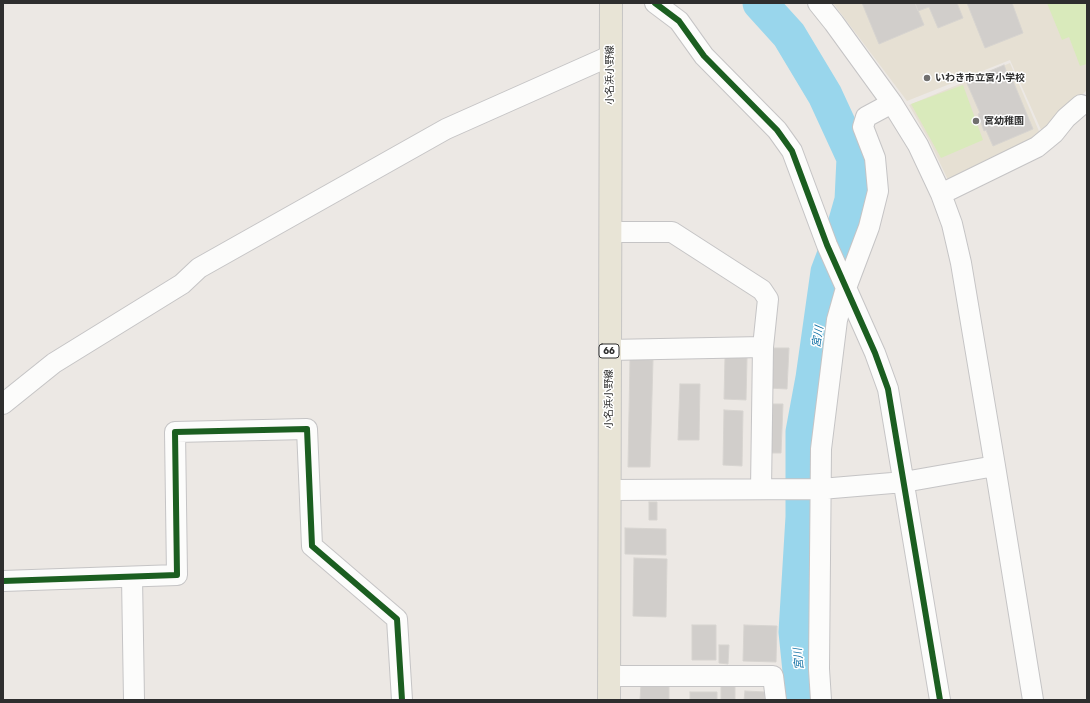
<!DOCTYPE html>
<meta charset="utf-8">
<style>
body{margin:0}
#map{position:relative;width:1090px;height:703px;overflow:hidden;background:#ece8e4;font-family:Rubik,sans-serif}
canvas{display:block}
.frame{position:absolute;inset:0;border:4px solid #2e2e2e;pointer-events:none}
</style>
<div id="map">
<canvas width="1090" height="703"></canvas>
<div class="frame"></div>
</div>
<script>
const g = document.querySelector('canvas').getContext('2d');
g.lineJoin = 'round';
function paint(path, color) { g.fillStyle = color; g.fill(path, 'evenodd'); }
const toPath = rows => new Path2D(rows.map(r => 'M' + r).join(''));
function strokePath(path, color, width, dash) { g.strokeStyle = color; g.lineWidth = width; g.lineCap = dash ? 'butt' : 'round'; g.setLineDash(dash || []); g.stroke(path); }
function write(font, color, halo, rows, align = 'center') {
  g.font = font + ' Rubik,"Noto Sans JP",sans-serif'; g.lineWidth = 3; g.setLineDash([]); g.textBaseline = 'middle'; g.strokeStyle = halo; g.fillStyle = color; for (const [text, x, y, turn = 0] of rows) {
    g.save(); g.translate(x, y); g.rotate((+turn || 0) * Math.PI / 180); g.textAlign = isNaN(turn) ? turn : align; if (halo) g.strokeText(text, 0, 0); g.fillText(text, 0, 0); g.restore();
  }
}
const education = toPath([
 [833,3,1087,3,1087,90,1042,132,1010,60,907,101],
 [1010,63,1041,136,948,180,930,142,909,105]
]);
const pitch = toPath([
 [1047,3,1087,3,1087,64,1080,66,1069,37,1062,40],
 [963,85,983,140,941,158,911,104]
]);
const river = toPath([
 [760,3,789,35,825,95,854,158,852,200,842,235,828,272,813,378,803,432,803,517,796,632,803,700]
]);
const building = toPath([
 [862,3,915,3,924,25,879,44,862,3],
 [915,3,957,3,963,18,938,28,929,7,918,11,915,3],
 [967,3,1012,3,1023,33,985,48,967,3],
 [1004,65,1008,76,1013,74,1016,80,1013,81,1033,129,993,146,986,130,984,131,978,114,980,113,966,81,1004,65],
 [771,348,789,348,787,389,769,388,771,348],
 [725,357,747,358,746,400,724,399,725,357],
 [630,359,653,360,650,467,628,467,630,359],
 [680,384,700,384,699,440,678,440,680,384],
 [768,404,783,404,781,453,766,453,768,404],
 [724,410,743,411,742,466,723,465,724,410],
 [649,502,657,502,657,520,649,520,649,502],
 [625,528,666,529,666,555,625,554,625,528],
 [634,558,667,559,666,617,633,616,634,558],
 [692,625,716,625,716,660,692,660,692,625],
 [744,625,777,626,776,662,743,661,744,625],
 [719,645,729,645,728,664,719,663,719,645],
 [641,684,669,684,669,700,640,700,641,684],
 [721,684,735,684,735,700,721,700,721,684],
 [745,691,765,692,765,700,744,700,745,691],
 [690,692,717,692,717,700,690,700,690,692]
]);
const minor = toPath([
 [655,3,679,21,704,56,777,130,792,151,827,245,875,353,888,389,940,700],
 [818,3,834,23,892,103,918,145,941,194,952,224,961,263,995,466,1033,700],
 [941,194,1037,147,1054,133,1066,118,1081,105],
 [610,232,672,232,762,290,768,299,763,347,761,489],
 [609,350,763,347],
 [3,404,54,363,182,284,199,268,446,129,610,56],
 [609,490,821,489,904,482,995,466],
 [132,577,134,700],
 [3,581,177,575,175,432,307,429,312,546,397,619,402,700],
 [610,676,773,676,776,700],
 [821,700,819,669,821,449,837,320,846,288,869,227,878,191,875,158,863,127,866,117,892,103]
]);
const major = toPath([
 [609,700,611,3]
]);
const cycleway = toPath([
 [655,3,679,21,704,56,777,130,792,151,827,245,875,353,888,389,940,700],
 [3,581,177,575,175,432,307,429,312,546,397,619,402,700]
]);
const markers = [
 [927,78,4,"#706f6e"],
 [976,121,4,"#706f6e"]
];
const shields = [
 [609,351,20]
];
const shieldNames = [
 ["66",609,351]
];
const streetNames = [
 ["小名浜小野線",610,75,-90],
 ["小名浜小野線",609,399,-90]
];
const poiNames = [
 ["いわき市立宮小学校",935,78],
 ["宮幼稚園",984,121]
];
const waterNames = [
 ["宮川",818,337,-81],
 ["宮川",799,659,-96]
];
paint(education, '#e6e0d3');
paint(pitch, '#d9eabb');
strokePath(river, '#99d6ec', 35);
paint(building, '#d1cecb');
strokePath(building, '#d7d4d0', 1);
strokePath(minor, '#c5c4c5', 22);
strokePath(major, '#c6c5c4', 24);
strokePath(minor, '#fcfcfb', 20);
strokePath(major, '#e8e4d6', 22);
strokePath(cycleway, '#1b5e20', 6);
for (const [x, y, r, color] of markers) { const dot = new Path2D(); dot.arc(x, y, r, 0, 2 * Math.PI); g.fillStyle = color; g.fill(dot); strokePath(dot, '#fff', 1.5); }
for (const [x, y, w] of shields) { const box = new Path2D(); box.roundRect(x - w / 2, y - 7, w, 14, 3); g.fillStyle = '#fff'; g.fill(box); strokePath(box, '#2e2e2e', 1); }
write('bold 9px', '#2e2e2e', null, shieldNames);
write('10px', '#2e2e2e', '#fff', streetNames);
write('bold 10px', '#2e2e2e', '#fff', poiNames, 'left');
write('italic 11px', '#0d6fa3', '#fff', waterNames);
</script>
